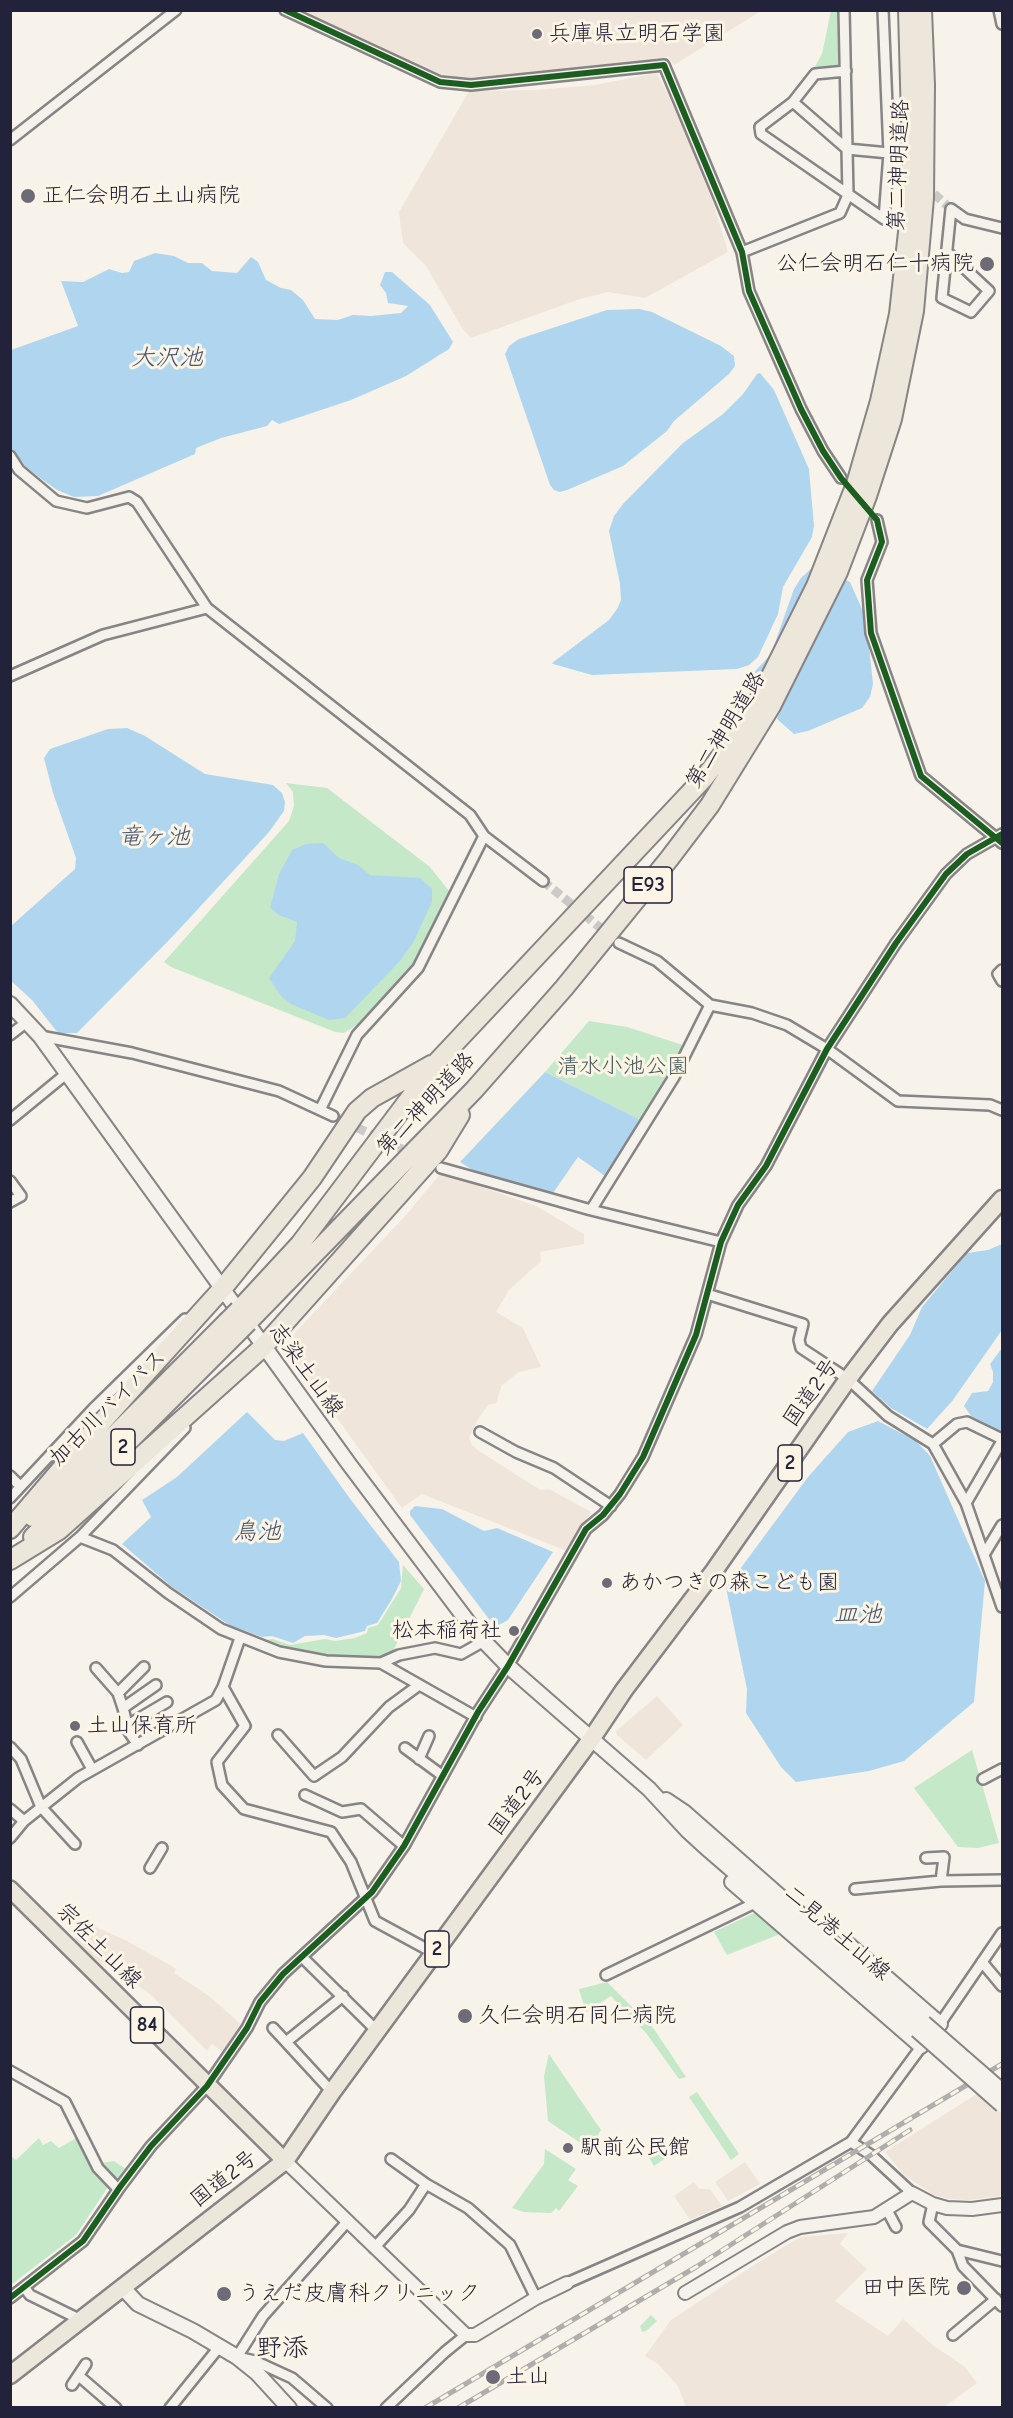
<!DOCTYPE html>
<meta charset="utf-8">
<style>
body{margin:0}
#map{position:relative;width:1013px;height:2418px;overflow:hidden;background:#f7f3ea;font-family:"Comic Neue",sans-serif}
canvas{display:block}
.frame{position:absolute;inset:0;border:12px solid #22223b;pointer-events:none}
</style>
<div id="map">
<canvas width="1013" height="2418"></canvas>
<div class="frame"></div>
</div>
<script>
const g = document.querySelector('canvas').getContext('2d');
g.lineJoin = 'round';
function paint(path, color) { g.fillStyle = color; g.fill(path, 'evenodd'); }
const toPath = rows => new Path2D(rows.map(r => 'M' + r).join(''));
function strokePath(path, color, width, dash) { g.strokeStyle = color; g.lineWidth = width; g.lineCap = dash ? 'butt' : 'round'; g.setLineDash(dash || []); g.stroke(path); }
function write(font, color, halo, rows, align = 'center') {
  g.font = font + ' "Comic Neue","Klee One",sans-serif'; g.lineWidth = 6; g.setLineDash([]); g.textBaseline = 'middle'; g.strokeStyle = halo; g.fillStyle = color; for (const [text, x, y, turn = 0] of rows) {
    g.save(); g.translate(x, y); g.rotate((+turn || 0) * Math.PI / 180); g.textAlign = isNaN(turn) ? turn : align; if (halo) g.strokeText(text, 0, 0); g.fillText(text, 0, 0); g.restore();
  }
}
const built = toPath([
 [298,11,761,10,761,11,674,65,669,57,480,78,446,77],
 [657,73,682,125,714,206,728,252,645,298,608,292,580,299,471,338,462,328,426,266,403,243,399,212,469,91,535,90,595,85],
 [441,1173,536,1206,584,1234,584,1244,540,1252,541,1261,509,1290,496,1312,523,1328,541,1367,519,1372,502,1385,496,1403,488,1405,478,1419,469,1438,472,1445,479,1451,534,1486,541,1490,549,1489,591,1512,567,1551,422,1494,402,1508,289,1352,291,1337,407,1214],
 [657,1696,683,1725,646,1760,617,1735,616,1731],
 [85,1918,92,1922,91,1925,123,1939,172,1966,176,1969,174,1973,209,1996,243,2026,224,2053,212,2044,207,2051,151,1995,119,1971,103,1965,90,1956,74,1940],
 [1002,2078,1002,2196,969,2200,949,2199,934,2195,904,2175,885,2152],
 [745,2162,760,2184,728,2201,715,2182],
 [694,2182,699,2189,710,2189,722,2206,690,2220,674,2196],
 [848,2233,840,2244,867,2269,835,2301,888,2336,903,2319,934,2346,965,2367,977,2383,944,2407,686,2407,678,2386,658,2364,645,2356,671,2320,754,2265,800,2237]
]);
const green = toPath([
 [831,11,839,11,841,64,836,69,813,70,822,54],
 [286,783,327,788,430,867,449,891,421,954,400,984,367,1019,344,1033,335,1032,171,967,164,962,289,821,294,806,293,792],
 [589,1021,627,1027,686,1046,640,1125,637,1123,639,1119,545,1072],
 [403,1565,424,1589,392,1653,380,1660,327,1659,301,1653,265,1640,273,1639,290,1645,325,1639,335,1641,355,1638,367,1633,368,1628,378,1625,401,1588],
 [972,1750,999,1843,978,1848,958,1847,914,1788],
 [754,1913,780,1934,727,1955,714,1932],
 [607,1982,654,2029,686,2077,679,2079,646,2033,611,1996,586,2012,579,1989],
 [549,2054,601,2130,593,2143,582,2144,548,2121,544,2076],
 [697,2092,739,2154,731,2160,689,2097],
 [78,2137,93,2170,108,2187,76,2235,11,2285,11,2156,16,2160,39,2138,43,2145,51,2141,59,2148],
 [663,2144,668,2146,673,2153,654,2166,647,2154],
 [545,2149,576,2169,568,2180,578,2186,559,2211,556,2208,551,2213,523,2212,512,2208,544,2164],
 [114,2161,127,2170,115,2184,101,2163],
 [651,2315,657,2321,646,2331,642,2332,640,2326]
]);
const water = toPath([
 [155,253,174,256,188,263,202,263,212,271,237,273,251,257,258,262,266,280,281,288,291,290,303,300,315,319,338,320,353,315,371,316,401,313,408,306,388,303,386,293,380,285,385,272,392,272,430,305,453,342,449,349,406,376,351,400,279,424,272,420,267,426,221,438,196,448,195,454,98,496,74,497,57,490,40,478,26,467,11,447,11,350,78,326,61,281,83,282,109,269,122,273,129,272,134,261],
 [639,309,652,312,721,346,734,356,735,366,729,374,674,421,667,431,623,466,567,490,560,492,554,490,550,485,505,354,509,346,519,339,607,310],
 [760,373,774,390,809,469,814,526,812,537,783,587,778,614,758,657,749,665,737,669,592,675,553,664,552,663,609,620,617,609,621,600,620,584,609,531,614,516,623,504,683,443,723,414,743,394,757,374],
 [815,565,850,582,866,618,873,684,870,697,862,708,808,731,794,734,777,719,781,708,748,690,748,679,771,654,794,589,801,578],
 [127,728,145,736,205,774,273,785,282,793,285,802,284,811,269,832,174,935,77,1033,58,1033,32,1000,10,980,11,926,75,869,76,858,53,793,44,758,50,749,108,729],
 [323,843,339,858,358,865,370,875,420,878,432,889,432,902,413,943,399,962,345,1018,329,1020,291,1004,282,997,269,978,295,941,297,922,279,915,270,908,279,874,292,850,306,844],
 [545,1072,639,1119,637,1123,640,1125,605,1176,578,1157,553,1193,474,1171,460,1162],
 [1002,1244,1002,1330,953,1400,927,1429,891,1408,872,1391,910,1335,922,1307,967,1253,988,1250],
 [1002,1348,1002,1432,971,1416,964,1406,972,1393,988,1391,993,1382,993,1372,990,1364],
 [247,1412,275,1440,284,1441,303,1433,351,1500,399,1562,401,1581,392,1599,377,1623,367,1626,365,1631,336,1638,324,1635,305,1636,293,1643,272,1636,262,1637,231,1626,172,1587,122,1544,151,1517,142,1500,177,1477],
 [878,1421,916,1441,930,1456,985,1581,974,1702,904,1761,869,1771,796,1782,781,1767,746,1713,747,1689,726,1588,808,1477,848,1432],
 [415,1506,442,1509,484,1531,497,1528,553,1552,508,1620,495,1627,410,1515,410,1511]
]);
const minorTunnel = toPath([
 [889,153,912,173],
 [924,185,951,209],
 [543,881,619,943],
 [333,1116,412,1154]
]);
const minor = toPath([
 [285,10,440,82,471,85,664,65,742,252,749,291,801,409,823,451,841,478],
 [999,10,1002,24],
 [846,71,815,74,793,102,760,127,761,134,884,219,889,153,883,10],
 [793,102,847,149,889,153],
 [10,140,176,10],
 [951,209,965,219,1002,228],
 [742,252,840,213,848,195,844,10],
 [947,252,989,291,971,312,942,298,951,209],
 [10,456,19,470,56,501,87,508,129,497,137,502,207,608,470,815,484,836,543,881],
 [877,520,882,542,867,580,871,633,921,776,1002,843],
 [10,676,103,635,207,608],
 [619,943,657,961,710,1005,752,1013,787,1025,827,1049,898,1101,990,1105,1002,1110],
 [1002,970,998,974,1002,981],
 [10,1035,28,1021],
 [40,1036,132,1053,279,1091,333,1116],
 [320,1110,357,1035,418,968,484,836],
 [10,1120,66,1074],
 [441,1168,591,1210,721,1242],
 [10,1181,21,1196,10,1202],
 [591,1210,674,1077,710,1005],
 [707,1294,803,1324,799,1340,801,1348,848,1379,888,1416,933,1444,966,1503,1002,1607],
 [480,1432,516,1452,554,1468,611,1506],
 [933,1444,957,1424,967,1422,1002,1439],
 [10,1476,20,1486],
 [10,1498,93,1409,185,1319],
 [966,1503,1002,1441],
 [80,1537,113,1550,168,1593,221,1629,279,1652,326,1661,381,1663,399,1655,435,1648,461,1654,484,1641],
 [985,1553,1002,1525],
 [10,1597,80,1537,185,1428],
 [240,1638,223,1687,245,1726,217,1762,222,1785,244,1809,331,1832,351,1862,375,1921,434,1953],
 [381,1663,476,1717],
 [96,1668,118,1693],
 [123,1708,118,1693,144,1667],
 [128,1725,167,1702],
 [278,1735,314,1776,342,1757,389,1707,419,1685],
 [77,1742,92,1769],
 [138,1745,129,1732,123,1708,156,1685],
 [10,1747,21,1759,41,1807,75,1844],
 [405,1748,443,1776],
 [419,1759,429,1736],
 [983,1779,1002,1769],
 [305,1795,342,1812,361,1809,404,1846],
 [10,1809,24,1821],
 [10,1838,24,1821,78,1778,216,1700,223,1687],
 [926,1858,944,1857,941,1881,1002,1880],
 [150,1868,162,1848],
 [855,1889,941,1881],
 [302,1957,377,2031],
 [982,1962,1002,1986],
 [606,1975,755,1903],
 [273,2028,286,2042],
 [937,2028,1002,1933],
 [10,2071,65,2102,98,2168,118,2189],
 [332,2092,286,2042,343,1996],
 [851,2142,924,2043],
 [391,2159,426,2184,468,2208,510,2245,536,2298],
 [933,2204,929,2222,957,2250,963,2266,1002,2306],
 [887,2210,896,2227],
 [374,2248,409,2210,426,2184],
 [957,2250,1002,2261],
 [567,2283,740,2207,851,2142,871,2155,912,2193],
 [24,2287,30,2295,81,2320],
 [10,2298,83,2241,120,2187,151,2146,207,2086,247,2028,260,2002,283,1974,372,1892,404,1846,478,1712,508,1666,586,1529,603,1515,620,1494,643,1457,696,1335,721,1242,738,1205,766,1166,827,1049,896,943,946,874,967,854,1002,834],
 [953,2335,996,2299],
 [79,2376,116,2408],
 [72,2385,86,2364],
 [170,2408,220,2346],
 [327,2408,292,2378,255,2361,237,2357,263,2316,347,2222],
 [386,2408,445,2352,466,2335]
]);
const tertiary = toPath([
 [285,2161,466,2335,475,2335,536,2298,567,2283],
 [685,2293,787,2232,800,2227,874,2217,912,2193,933,2204,947,2208,972,2209,1002,2205]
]);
const secondary = toPath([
 [10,1004,40,1036,349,1464,477,1634,508,1666,649,1789,687,1830,710,1851,917,2030],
 [666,1800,684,1812,924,2023],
 [732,1882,921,2046],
 [849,1945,940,2024],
 [123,2288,138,2304,193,2331,237,2357,257,2373,289,2408]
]);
const primary = toPath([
 [10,1889,285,2161]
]);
const trunk = toPath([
 [10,2375,285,2161,332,2092,592,1738,624,1690,714,1571,848,1379,890,1324,1002,1199]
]);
const motorway = toPath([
 [239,1310,300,1244,438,1061,704,778,733,741,760,698,816,586,856,484,880,401,899,314,909,223,912,157,908,10],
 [248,1322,474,1090,564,988,669,859,710,805,771,706,838,572,867,496,892,419,914,311,924,198,925,85,922,10],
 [33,1517,227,1322],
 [10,1529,92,1433,222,1289,312,1178,357,1111,372,1098,431,1065],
 [33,1537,235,1335],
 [10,1560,59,1530,263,1347,438,1151,460,1115]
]);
const rail = toPath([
 [425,2408,1002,2064],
 [458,2408,696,2267,910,2130]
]);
const secondaryBridge = toPath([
 [924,2023,1002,2091],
 [917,2030,1002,2105]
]);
const motorwayBridge = toPath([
 [227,1322,239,1310],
 [235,1335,248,1322]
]);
const cycleway = toPath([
 [285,10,440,82,471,85,664,65,742,252,749,291,801,409,823,451,841,478,877,520,882,542,867,580,871,633,921,776,1002,843],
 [10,2298,83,2241,120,2187,151,2146,207,2086,247,2028,260,2002,283,1974,372,1892,404,1846,478,1712,508,1666,586,1529,603,1515,620,1494,643,1457,696,1335,721,1242,738,1205,766,1166,827,1049,896,943,946,874,967,854,1002,834]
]);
const markers = [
 [537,34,6,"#6d6b78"],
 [28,196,8,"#6d6b78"],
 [987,264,8,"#6d6b78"],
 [607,1583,6,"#6d6b78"],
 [514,1631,6,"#6d6b78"],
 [75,1726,6,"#6d6b78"],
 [465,2016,8,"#6d6b78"],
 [568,2148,6,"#6d6b78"],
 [964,2288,8,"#6d6b78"],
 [224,2294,8,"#6d6b78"],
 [493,2377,8,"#6d6b78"]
];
const shields = [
 [648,885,48],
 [123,1447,24],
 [790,1463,24],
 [437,1949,24],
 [147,2025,33]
];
const shieldNames = [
 ["E93",648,885],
 ["2",123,1447],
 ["2",790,1463],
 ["2",437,1949],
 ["84",147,2025]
];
const poiNames = [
 ["兵庫県立明石学園",549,34],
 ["正仁会明石土山病院",42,196],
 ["公仁会明石仁十病院",974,264,"right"],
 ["あかつきの森こども園",619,1583],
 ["松本稲荷社",502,1631,"right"],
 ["土山保育所",87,1726],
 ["久仁会明石同仁病院",478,2016],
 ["駅前公民館",580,2148],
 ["田中医院",950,2288,"right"],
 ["うえだ皮膚科クリニック",238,2294],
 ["土山",506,2377]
];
const streetNames = [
 ["第二神明道路",899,165,-88],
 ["第二神明道路",726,730,-59],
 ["第二神明道路",426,1104,-47],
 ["志染土山線",306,1370,54],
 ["国道2号",811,1393,-55],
 ["加古川バイパス",108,1408,-45],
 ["国道2号",517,1802,-53],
 ["二見港土山線",837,1933,41],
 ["宗佐土山線",99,1946,45],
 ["国道2号",224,2179,-38]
];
const parkNames = [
 ["清水小池公園",623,1067]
];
const waterNames = [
 ["大沢池",167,358],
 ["竜ヶ池",154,837],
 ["鳥池",257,1532],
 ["皿池",858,1615]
];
const quarterNames = [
 ["野添",282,2349]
];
paint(built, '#f0e5da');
paint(green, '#c4e8c8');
paint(water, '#b0d6ef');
strokePath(minorTunnel, '#ccc9c7', 9, [9, 4.5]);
strokePath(minor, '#868485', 14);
strokePath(tertiary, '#868485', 16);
strokePath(secondary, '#868485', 18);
strokePath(primary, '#868485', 20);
strokePath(trunk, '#868485', 21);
strokePath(motorway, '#868485', 22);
strokePath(minor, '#f5f2ec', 9);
strokePath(tertiary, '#f5f2ec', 12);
strokePath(secondary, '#f5f2ec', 14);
strokePath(primary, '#ece7da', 15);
strokePath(trunk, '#ece7da', 16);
strokePath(motorway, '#ece7da', 18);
strokePath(rail, '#b0aead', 5);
strokePath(rail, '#fcf5e5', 3, [9]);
strokePath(secondaryBridge, '#868485', 18, []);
strokePath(motorwayBridge, '#868485', 22, []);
strokePath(secondaryBridge, '#f5f2ec', 14);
strokePath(motorwayBridge, '#ece7da', 18);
strokePath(cycleway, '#1b5e20', 6);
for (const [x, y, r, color] of markers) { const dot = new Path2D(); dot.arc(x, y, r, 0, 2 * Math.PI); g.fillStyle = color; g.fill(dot); strokePath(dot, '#fcf5e5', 2); }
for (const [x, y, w] of shields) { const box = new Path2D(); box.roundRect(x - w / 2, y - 18, w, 36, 4.5); g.fillStyle = '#fcf5e5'; g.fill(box); strokePath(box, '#22223b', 1.5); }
write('bold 21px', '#22223b', null, shieldNames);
write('22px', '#22223b', '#fcf5e5', poiNames, 'left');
write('22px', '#22223b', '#fcf5e5', streetNames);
write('22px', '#465b5d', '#fcf5e5', parkNames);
write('italic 24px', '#445472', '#fcf5e5', waterNames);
write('26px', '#22223b', '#fcf5e5', quarterNames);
</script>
